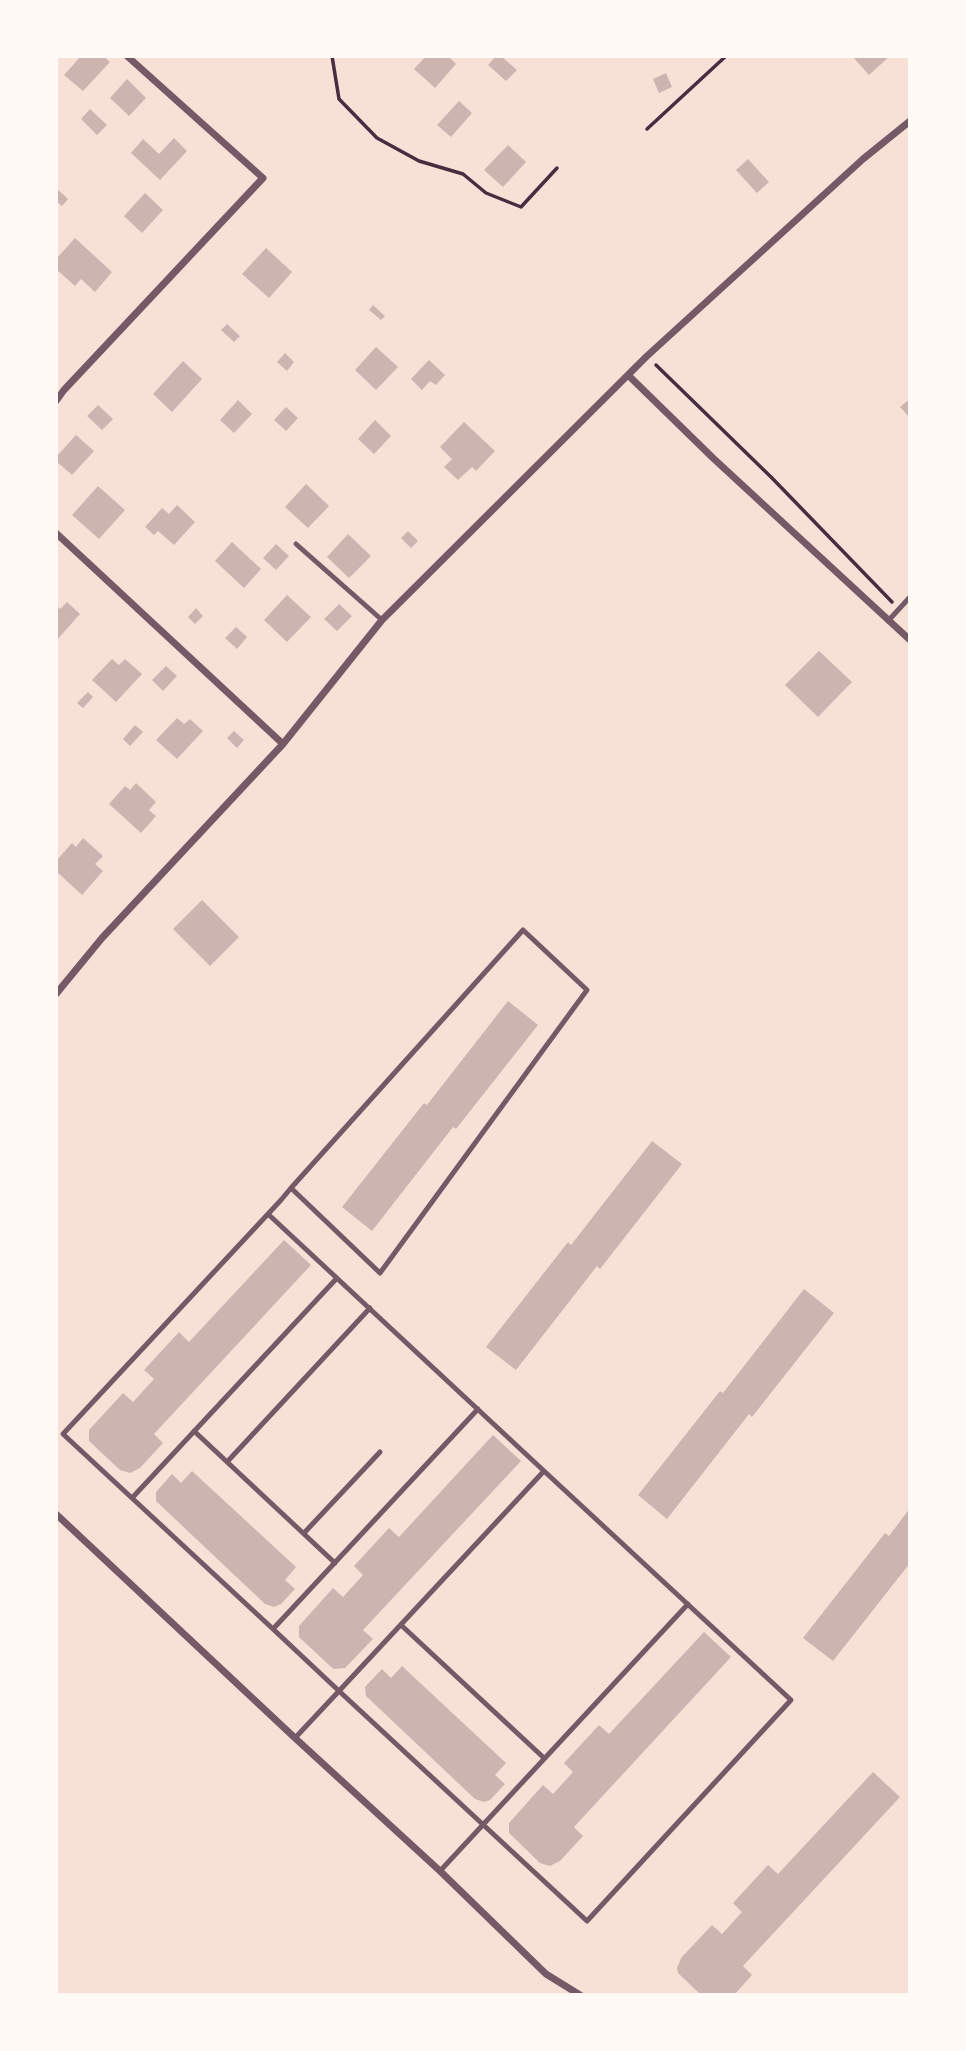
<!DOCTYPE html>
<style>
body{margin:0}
#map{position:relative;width:966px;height:2051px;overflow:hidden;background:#f7e1d7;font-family:"Open Sans",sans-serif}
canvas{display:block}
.frame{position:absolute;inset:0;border:58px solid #fffaf5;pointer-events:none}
</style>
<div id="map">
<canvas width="966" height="2051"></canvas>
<div class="frame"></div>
</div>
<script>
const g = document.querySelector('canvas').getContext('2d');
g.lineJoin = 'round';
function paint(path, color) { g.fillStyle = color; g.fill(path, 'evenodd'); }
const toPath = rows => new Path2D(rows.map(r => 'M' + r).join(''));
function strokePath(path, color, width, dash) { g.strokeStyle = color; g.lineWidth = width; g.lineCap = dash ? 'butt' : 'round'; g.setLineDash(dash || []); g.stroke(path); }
const building = toPath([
 [81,56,103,56,110,62,83,91,64,75],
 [426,56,432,58,434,56,448,56,456,64,435,88,414,69],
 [496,56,501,56,517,70,506,81,488,65],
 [852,56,890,56,869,75],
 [666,73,672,87,659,93,653,79],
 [127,79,146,98,129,116,110,98],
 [459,101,472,113,451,137,437,125],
 [90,109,107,125,97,135,81,119],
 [174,138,187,151,160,180,131,153,143,139,159,154],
 [508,145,526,162,503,187,484,170],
 [748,159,769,182,757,193,736,170],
 [56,188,68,199,62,206,56,201],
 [145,193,163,210,142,233,124,216],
 [75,238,112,272,95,292,81,279,75,286,56,269,56,259],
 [266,248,292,272,269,298,242,274],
 [373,305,385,316,381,320,369,310],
 [227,324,240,336,234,342,221,330],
 [376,347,398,367,376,390,355,370],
 [285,353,294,362,287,371,277,362],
 [429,360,445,375,436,385,430,381,422,390,411,379],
 [183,361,202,379,172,412,153,394],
 [910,399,910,418,900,407],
 [238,400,252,414,234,433,220,420],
 [98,405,113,419,102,430,87,416],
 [286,407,298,418,286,431,274,420],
 [375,420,391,436,374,454,358,439],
 [464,422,495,451,476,471,472,467,458,480,444,467,452,459,440,447],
 [76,435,94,451,72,475,56,461,56,457],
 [306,484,329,506,308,528,285,507],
 [98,486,125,510,99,539,72,515],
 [177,505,195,522,174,545,158,531,154,535,145,527,162,508,169,514],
 [408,531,418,541,411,548,401,538],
 [348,534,371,556,349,578,327,557],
 [232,542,261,569,244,588,215,561],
 [276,544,289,556,276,570,263,558],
 [287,595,311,617,287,642,264,620],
 [67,602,80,614,56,641,56,605,60,609],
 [339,604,352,616,337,631,324,619],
 [196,608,203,616,195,624,188,617],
 [236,627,247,637,237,649,225,638],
 [819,651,852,682,818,717,785,685],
 [112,659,119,665,125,659,142,674,116,702,92,680],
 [166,666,177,676,163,691,152,680],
 [88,692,93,697,83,708,77,703],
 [177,718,184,724,190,719,203,731,177,759,156,740],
 [135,725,143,732,130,746,123,739],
 [234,731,244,740,237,748,227,738],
 [136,783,156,802,149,810,156,816,141,833,109,804,125,786,130,790],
 [83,838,103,856,95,864,103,871,82,895,56,871,56,861,72,843,76,847],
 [202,900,239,937,210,966,173,929],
 [508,1001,538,1025,456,1129,453,1127,372,1231,342,1207,424,1103,427,1105],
 [652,1141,682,1164,600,1269,597,1266,516,1370,486,1347,568,1242,571,1245],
 [284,1240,311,1265,154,1434,163,1443,140,1468,130,1473,120,1470,89,1441,89,1430,123,1393,133,1402,154,1379,144,1370,179,1332,189,1342],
 [804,1289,834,1313,752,1417,749,1414,667,1519,638,1495,720,1391,723,1393],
 [493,1435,521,1461,363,1630,373,1639,345,1668,334,1669,330,1666,299,1637,299,1626,333,1588,343,1597,363,1575,354,1566,389,1528,399,1537],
 [192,1471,296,1567,285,1580,295,1589,281,1604,274,1607,265,1604,156,1501,156,1492,172,1474,181,1483],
 [910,1508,910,1563,833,1661,803,1638,885,1533,889,1536],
 [704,1632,731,1657,574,1827,583,1836,560,1861,550,1866,540,1863,509,1833,509,1823,543,1785,553,1794,573,1772,564,1763,599,1725,609,1734],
 [402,1666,506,1763,495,1775,505,1784,490,1800,484,1802,475,1799,366,1696,365,1687,382,1669,391,1678],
 [873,1772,900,1797,743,1966,752,1975,734,1995,701,1995,678,1973,677,1968,681,1958,712,1925,722,1934,742,1912,733,1903,768,1865,778,1874]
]);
const path = toPath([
 [332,56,339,99,377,138,419,161,463,174,486,193,521,207,557,168],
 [647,129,726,56],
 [656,365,772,478,892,602]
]);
const service = toPath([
 [296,544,382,620],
 [888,621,910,597],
 [291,1188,380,1273,587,990,523,930,291,1188,281,1200,63,1434,273,1629,339,1691,587,1921,791,1700,544,1471,339,1691,295,1738],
 [268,1214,544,1471],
 [194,1431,335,1563],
 [227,1462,370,1308],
 [132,1498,337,1278],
 [304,1533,380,1452],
 [401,1625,544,1758],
 [273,1629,478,1409],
 [440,1871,688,1604]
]);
const minor = toPath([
 [628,375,713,458,910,640],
 [56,401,64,390,263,178,127,56],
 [56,533,283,744],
 [56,994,102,938,283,744,382,620,647,356,863,159,910,121],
 [56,1514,295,1738,440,1871,546,1974,580,1995]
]);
paint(building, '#ccb4b1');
strokePath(path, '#4a2c40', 3.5);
strokePath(service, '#755966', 5);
strokePath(minor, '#755966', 7);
</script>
